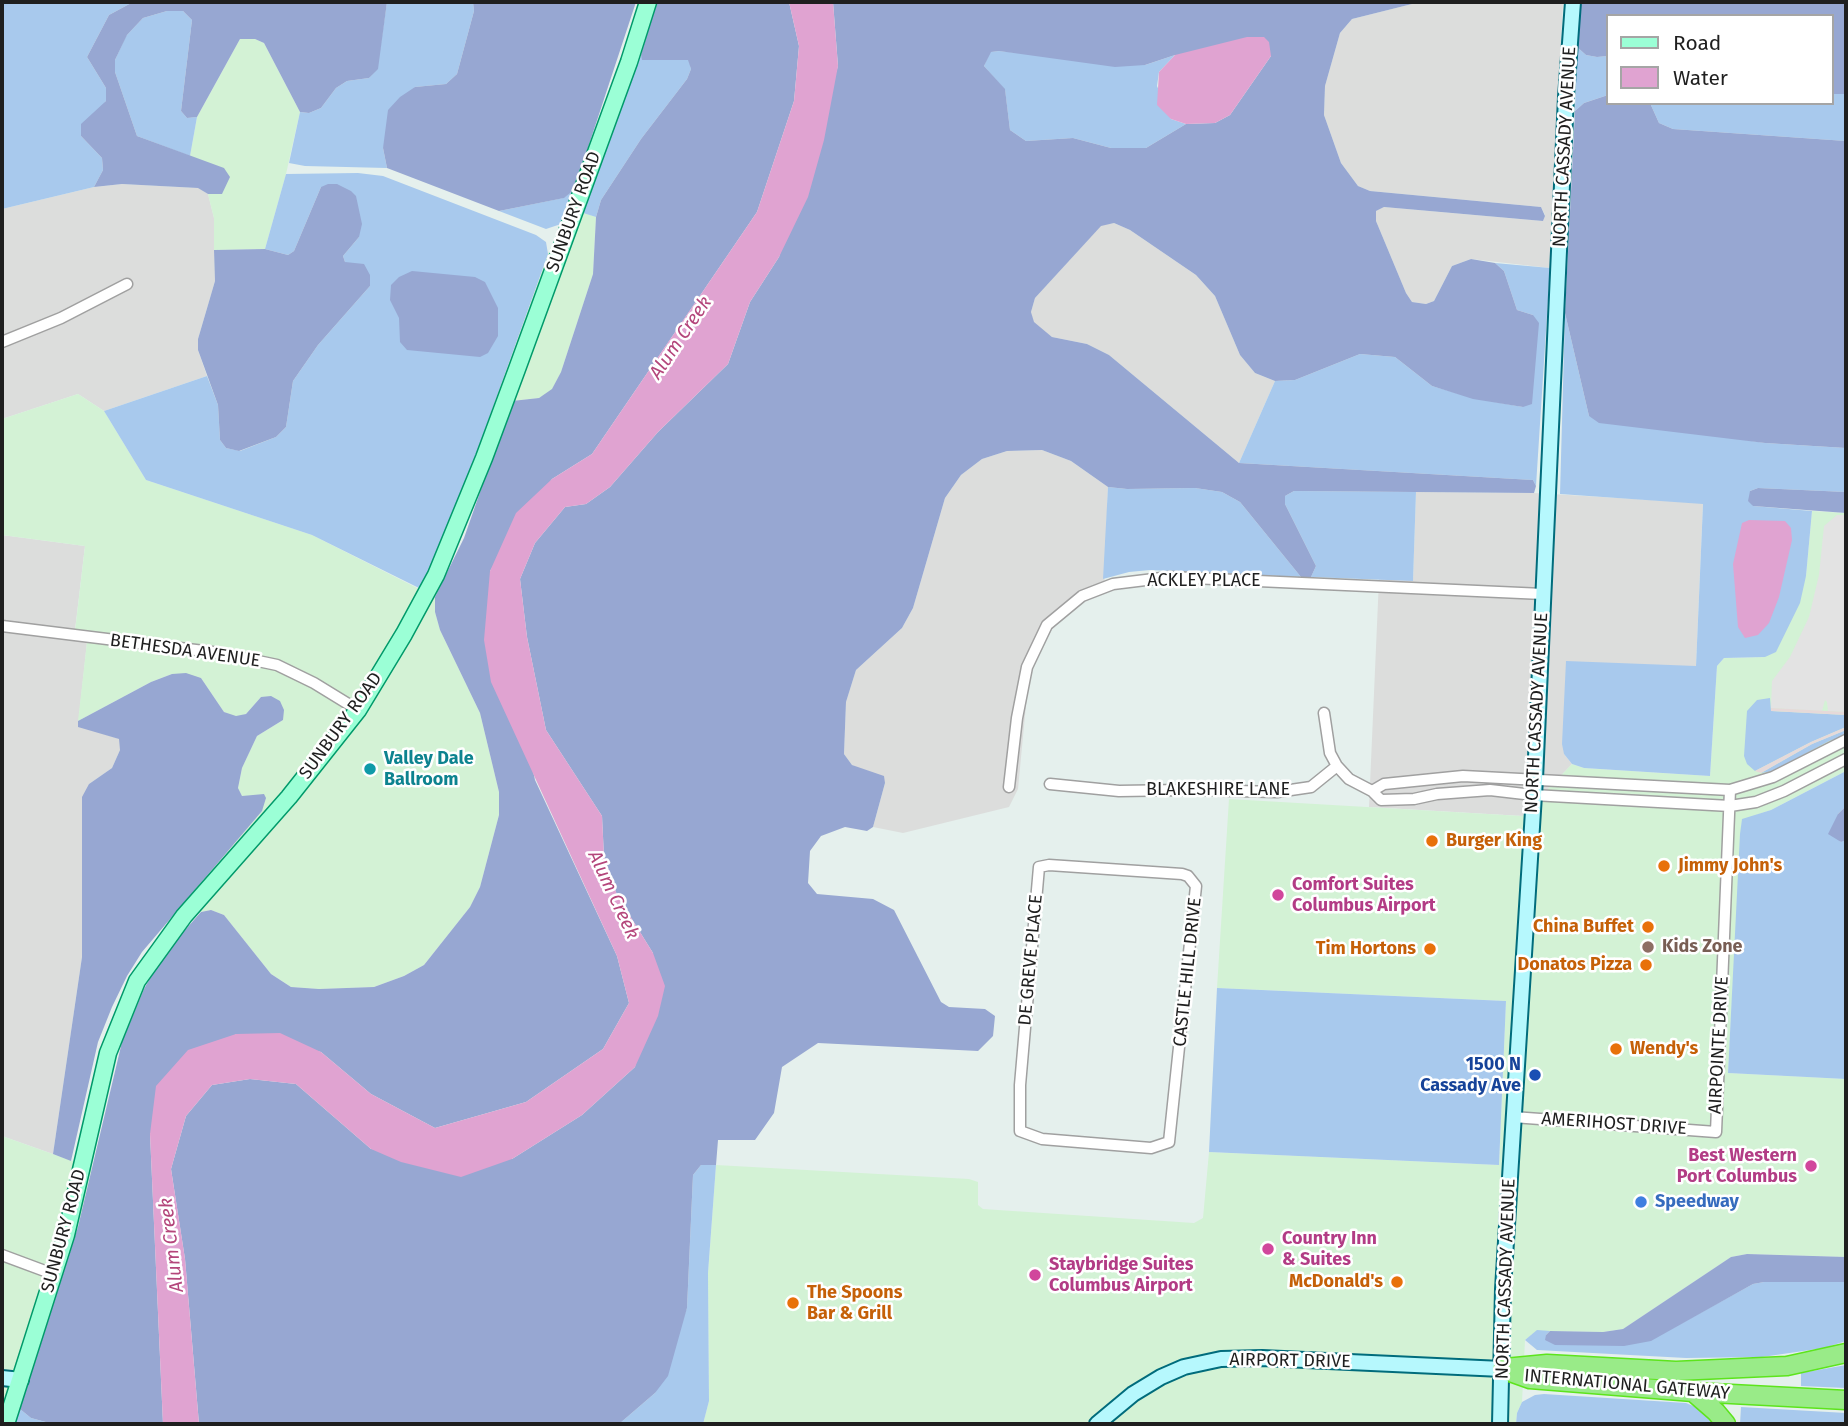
<!DOCTYPE html>
<style>
body{margin:0}
#map{position:relative;width:1848px;height:1426px;overflow:hidden;background:#e5f0ed;font-family:"Fira Sans",sans-serif}
canvas{display:block}
.frame{position:absolute;inset:0;border:4px solid #1f1f1f;pointer-events:none}
.legend{position:absolute;left:1606px;top:14px;width:228px;height:91px;box-sizing:border-box;background:#fff;border:2px solid #a5a5a5;margin:0;padding:9px 12px;list-style:none;font-size:21px;color:#1f1f1f}
.legend li{display:flex;align-items:center;gap:14px;height:35px}
.legend b{width:35px;border:2px solid #a5a5a5}
</style>
<div id="map">
<canvas width="1848" height="1426"></canvas>
<div class="frame"></div>
<ul class="legend">
<li><b style="height:9px;background:#9bffd6"></b>Road</li>
<li><b style="height:19px;background:#e0a3d1"></b>Water</li>
</ul>
</div>
<script>
const g = document.querySelector('canvas').getContext('2d');
g.lineJoin = 'round';
function paint(path, color) { g.fillStyle = color; g.fill(path, 'evenodd'); }
const toPath = rows => new Path2D(rows.map(r => 'M' + r).join(''));
function strokePath(path, color, width, dash) { g.strokeStyle = color; g.lineWidth = width; g.lineCap = dash ? 'butt' : 'round'; g.setLineDash(dash || []); g.stroke(path); }
function write(font, color, halo, rows, align = 'center') {
  g.font = font + ' "Fira Sans",sans-serif'; g.lineWidth = 5; g.setLineDash([]); g.textBaseline = 'middle'; g.strokeStyle = halo; g.fillStyle = color; for (const [text, x, y, turn = 0] of rows) {
    g.save(); g.translate(x, y); g.rotate((+turn || 0) * Math.PI / 180); g.textAlign = isNaN(turn) ? turn : align; if (halo) g.strokeText(text, 0, 0); g.fillText(text, 0, 0); g.restore();
  }
}
const residential = toPath([
 [1420,2,1563,2,1550,268,1471,259,1452,266,1434,301,1426,304,1412,302,1406,293,1376,221,1376,211,1384,207,1543,221,1545,215,1541,207,1370,191,1358,186,1341,163,1324,115,1325,86,1340,33,1352,19],
 [122,184,199,188,208,194,214,218,215,281,198,339,198,350,207,376,104,411,78,394,2,419,2,209,94,187],
 [1114,223,1130,230,1196,275,1215,296,1240,355,1255,373,1275,381,1239,463,1109,355,1087,344,1052,337,1033,322,1031,312,1035,298,1101,225],
 [1042,450,1071,461,1108,487,1104,592,1075,607,1054,626,1034,661,1028,684,1018,789,1009,807,903,833,873,827,885,783,852,765,844,754,846,702,856,670,902,628,913,608,945,498,961,475,982,459,1007,451],
 [1416,492,1534,493,1703,503,1696,666,1564,754,1572,764,1523,816,1369,807,1379,579,1413,580],
 [2,535,85,546,75,630,88,633,78,726,120,739,120,750,112,768,89,784,82,957,53,1154,2,1136]
]);
const commercial = toPath([
 [240,39,255,39,264,43,300,112,286,174,265,249,214,250,214,218,208,194,222,194,190,156,197,117],
 [568,207,596,217,593,274,561,372,552,390,539,398,512,401,497,396,548,254],
 [78,394,104,411,146,480,312,535,435,597,435,612,440,630,480,713,499,792,499,815,480,887,470,907,424,965,404,976,374,987,319,989,291,987,271,974,224,915,211,910,201,912,186,900,262,811,242,796,238,788,242,768,257,736,283,720,261,697,246,714,236,717,224,712,201,678,172,674,151,682,78,721,88,633,75,631,85,546,2,535,2,419],
 [1812,511,1846,513,1846,771,1771,810,1742,820,1728,1073,1846,1079,1846,1257,1747,1254,1731,1257,1623,1329,1603,1332,1537,1331,1525,1340,1522,1402,1517,1413,1516,1424,703,1424,709,1401,708,1273,716,1165,969,1179,978,1182,978,1205,983,1209,1194,1223,1203,1218,1209,1152,1499,1165,1506,1001,1217,988,1229,799,1522,816,1572,764,1584,768,1710,776,1717,666,1724,658,1765,657,1806,576],
 [2,1136,92,1168,78,1227,15,1424,2,1424]
]);
const grass = toPath([
 [2,2,133,2,109,15,87,57,106,88,106,101,81,136,102,158,103,170,94,187,2,209],
 [387,2,473,2,474,11,457,74,446,84,415,87,383,148,387,168,305,166,289,163,300,112,309,113,321,108,336,88,347,81,369,78,377,69],
 [167,11,183,11,192,20,181,111,187,118,197,117,190,156,137,136,115,72,115,60,126,36,143,18],
 [1577,47,1586,55,1597,57,1608,56,1608,95,1584,103,1575,111],
 [999,51,1145,65,1175,55,1159,72,1157,86,1171,119,1186,124,1146,148,1111,148,1073,138,1026,141,1010,130,1005,90,984,66,990,52],
 [641,55,643,60,689,60,691,69,687,79,641,139,601,200,596,217,580,212],
 [1832,94,1846,94,1846,141,1673,129,1659,123,1650,103,1832,103],
 [358,173,383,176,536,235,546,242,548,254,456,510,421,589,312,535,146,480,104,411,207,376,218,405,220,440,226,448,240,451,276,437,286,427,293,381,318,345,370,286,345,262,343,256,359,237,321,187,294,251,288,255,265,249,286,174],
 [574,190,561,224,546,229,499,211,563,198],
 [1495,263,1550,268,1536,486,1533,480,1239,463,1275,381,1295,380,1360,354,1395,357,1432,386,1473,398,1523,407,1533,315,1517,310,1504,271],
 [1565,313,1589,416,1765,443,1846,448,1846,492,1758,488,1750,491,1753,506,1812,511,1806,576,1800,603,1776,652,1765,657,1724,658,1717,666,1710,776,1584,768,1572,764,1564,754,1562,744,1566,661,1696,666,1703,504,1560,494],
 [1108,487,1127,489,1195,488,1222,492,1240,502,1301,577,1150,570,1129,572,1103,579],
 [1294,491,1416,492,1413,581,1311,577,1316,566,1285,504,1285,496],
 [1770,698,1771,711,1846,715,1846,727,1811,742,1755,771,1747,764,1744,756,1747,711,1757,700],
 [1846,730,1846,735,1829,741,1773,771,1761,773,1812,744],
 [1846,771,1846,806,1838,814,1840,842,1846,840,1846,1079,1728,1073,1740,834,1742,819,1771,810],
 [1217,988,1506,1001,1499,1165,1209,1152],
 [701,1165,716,1165,708,1273,709,1401,703,1424,619,1424,655,1393,687,1308,693,1175],
 [1764,1282,1846,1282,1846,1341,1824,1348,1762,1357,1686,1358,1537,1350,1525,1340,1537,1330,1550,1331,1546,1335,1651,1340,1753,1284],
 [1846,1365,1846,1388,1801,1386,1801,1373],
 [1544,1394,1686,1403,1696,1407,1714,1424,1516,1424,1517,1413,1522,1402,1535,1395],
 [1741,1407,1846,1413,1846,1424,1740,1424],
 [20,1409,31,1418,53,1424,15,1424]
]);
const forest = toPath([
 [133,2,387,2,378,69,369,78,347,81,336,88,321,108,309,113,300,112,264,43,255,39,240,39,197,117,187,118,181,111,192,20,183,11,167,11,143,18,127,35,115,60,115,72,137,136,224,168,230,177,222,194,208,194,198,188,122,184,94,187,103,170,102,158,81,136,81,124,106,101,106,88,87,57,109,15],
 [473,2,636,2,574,190,564,198,499,211,387,168,383,148,388,110,400,97,415,87,446,84,457,74,474,11],
 [656,2,789,2,799,46,794,101,757,212,592,454,552,479,490,571,535,780,617,956,629,1003,603,1049,526,1102,435,1128,371,1094,321,1052,236,1034,150,1134,163,1424,53,1424,31,1418,20,1409,78,1227,122,1042,144,989,163,955,201,912,211,910,224,915,271,974,291,987,319,989,374,987,404,976,424,965,470,907,480,887,499,815,499,792,480,713,440,630,435,612,435,597,464,538,512,401,539,398,552,389,561,372,593,274,596,217,601,200,641,139,687,79,691,69,688,60,642,60,641,55],
 [833,2,1420,2,1352,19,1340,33,1325,86,1324,115,1341,163,1358,186,1370,191,1541,207,1545,216,1543,221,1384,207,1376,211,1376,221,1406,293,1412,302,1426,304,1434,301,1452,266,1471,259,1495,263,1504,271,1517,310,1533,315,1539,323,1532,404,1523,407,1473,399,1432,386,1395,357,1360,354,1295,380,1275,381,1255,373,1240,355,1215,296,1196,275,1130,230,1114,223,1101,226,1035,298,1031,312,1034,322,1052,337,1087,344,1109,355,1239,463,1533,480,1536,486,1534,493,1294,491,1285,496,1285,504,1316,566,1311,577,1301,577,1240,502,1222,492,1195,488,1127,489,1108,487,1071,461,1042,450,1007,451,982,459,961,475,945,498,913,608,902,628,856,670,846,702,844,754,852,765,884,776,885,783,873,827,867,831,845,827,821,836,810,851,808,883,817,894,873,899,894,910,941,1002,949,1007,985,1009,995,1016,993,1036,978,1051,818,1043,782,1067,774,1113,755,1140,718,1140,716,1165,701,1165,693,1175,687,1308,668,1376,655,1393,619,1424,199,1424,185,1259,171,1169,186,1116,212,1085,250,1079,296,1084,371,1149,512,1159,582,1115,635,1067,653,953,617,895,604,857,602,816,546,730,527,637,520,579,535,543,565,507,586,504,610,487,658,432,728,364,750,302,779,257,838,66],
 [999,51,1115,67,1145,65,1175,55,1271,56,1230,115,1215,123,1186,124,1146,148,1111,148,1073,138,1026,141,1010,130,1005,89,984,66,991,52],
 [1580,2,1846,2,1846,94,1832,94,1832,16,1608,16,1608,56,1597,57,1586,55,1577,47],
 [1608,95,1608,103,1650,103,1659,123,1673,129,1846,141,1846,448,1765,443,1599,423,1589,416,1565,313,1575,111,1584,103],
 [328,184,337,184,351,191,356,196,362,224,359,237,343,256,345,262,364,264,370,275,370,286,318,345,293,381,286,427,276,437,239,451,226,448,220,440,218,405,198,350,198,339,215,281,214,250,265,249,288,255,294,251,321,187],
 [412,271,475,277,485,282,498,308,498,336,488,353,480,357,407,350,400,342,399,318,390,300,391,285,399,277],
 [1758,488,1846,492,1846,513,1753,506,1748,501,1750,491],
 [186,673,201,678,224,712,236,716,246,714,261,697,271,696,280,701,284,710,283,720,257,736,242,768,238,788,242,796,264,794,266,798,262,811,142,952,127,976,112,1007,98,1042,71,1161,53,1154,82,957,82,797,89,784,112,768,120,750,119,739,78,727,78,721,151,682,172,674],
 [1846,806,1846,840,1841,842,1828,834,1838,814],
 [1747,1254,1846,1257,1846,1282,1764,1282,1753,1284,1651,1341,1624,1346,1555,1345,1545,1340,1546,1335,1550,1331,1603,1332,1623,1329,1731,1257]
]);
const parking = toPath([
 [1837,515,1846,515,1846,712,1828,711,1827,702,1825,700,1822,711,1771,708,1772,681,1790,657,1809,617,1819,575,1824,526]
]);
const plaza = toPath([
 [1771,708,1846,712,1846,715,1771,711],
 [1846,727,1846,730,1812,744,1761,773,1755,771,1811,742]
]);
const water = toPath([
 [789,2,833,2,838,66,824,140,808,197,779,257,750,302,728,364,658,432,610,487,586,504,565,507,535,543,520,579,527,637,546,730,602,816,604,857,617,895,653,953,665,986,658,1016,635,1067,582,1115,512,1159,461,1177,401,1162,371,1149,296,1084,250,1079,212,1085,186,1116,171,1169,185,1259,199,1424,163,1424,150,1134,156,1086,188,1050,236,1034,280,1033,321,1052,371,1094,435,1128,526,1102,603,1049,629,1003,617,956,491,682,484,640,490,571,516,513,552,479,592,454,757,212,794,101,799,46],
 [1247,37,1264,37,1269,42,1271,56,1230,115,1215,123,1186,124,1171,119,1157,105,1159,72,1175,55],
 [1749,520,1785,521,1791,528,1792,540,1779,597,1769,623,1758,635,1745,638,1738,627,1733,564,1742,523]
]);
const street = toPath([
 [2,342,61,318,127,284],
 [2,626,220,653,277,665,314,683,358,710],
 [1324,713,1330,753,1337,766,1349,779,1372,791,1381,800,1414,799,1437,794,1490,790,1533,795,1730,806,1756,802,1784,791,1846,759],
 [1050,784,1119,791,1181,790,1192,787,1197,790,1277,792,1311,787,1337,766],
 [1009,787,1017,718,1027,667,1047,625,1082,596,1113,584,1170,577,1543,594],
 [1372,791,1384,784,1463,776,1730,790,1773,777,1846,740],
 [1049,865,1182,874,1188,876,1196,886,1169,1142,1151,1148,1042,1139,1020,1131,1020,1085,1039,867,1049,865],
 [1513,1117,1716,1132,1730,790],
 [2,1255,53,1274]
]);
const secondary = toPath([
 [2,1378,21,1380],
 [1097,1424,1133,1394,1161,1377,1184,1367,1221,1359,1262,1358,1502,1369],
 [1500,1424,1503,1289,1535,779,1566,97,1573,2]
]);
const primary = toPath([
 [6,1424,66,1235,108,1053,137,981,184,916,289,797,358,710,404,634,436,575,484,458,517,369,629,62,648,2]
]);
const highway = toPath([
 [1505,1368,1547,1364,1676,1371,1787,1366,1846,1353],
 [1502,1369,1530,1379,1693,1392,1846,1400],
 [1693,1392,1716,1412,1726,1424]
]);
const markers = [
 [370,769,7,"#0f9aa8"],
 [1432,841,7,"#e8710a"],
 [1664,866,7,"#e8710a"],
 [1278,895,7,"#d1479c"],
 [1648,927,7,"#e8710a"],
 [1648,947,7,"#8d6e63"],
 [1430,949,7,"#e8710a"],
 [1646,965,7,"#e8710a"],
 [1616,1049,7,"#e8710a"],
 [1535,1075,7,"#1a4fb4"],
 [1811,1166,7,"#d1479c"],
 [1641,1202,7,"#3f7fe0"],
 [1268,1249,7,"#d1479c"],
 [1035,1275,7,"#d1479c"],
 [1397,1282,7,"#e8710a"],
 [793,1303,7,"#e8710a"]
];
const streetNames = [
 ["NORTH CASSADY AVENUE",1565,147,-87],
 ["SUNBURY ROAD",574,212,-70],
 ["ACKLEY PLACE",1204,581],
 ["BETHESDA AVENUE",185,651,8],
 ["NORTH CASSADY AVENUE",1537,713,-87],
 ["SUNBURY ROAD",341,726,-54],
 ["BLAKESHIRE LANE",1218,790],
 ["DE GREVE PLACE",1031,960,-85],
 ["CASTLE HILL DRIVE",1188,972,-84],
 ["AIRPOINTE DRIVE",1719,1045,-87],
 ["AMERIHOST DRIVE",1614,1124,4],
 ["SUNBURY ROAD",64,1231,-75],
 ["NORTH CASSADY AVENUE",1506,1279,-88],
 ["AIRPORT DRIVE",1290,1361,1],
 ["INTERNATIONAL GATEWAY",1627,1385,5]
];
const cultureNames = [
 ["Valley Dale",384,759],
 ["Ballroom",384,780]
];
const foodNames = [
 ["Burger King",1446,841],
 ["Jimmy John's",1678,866],
 ["China Buffet",1634,927,"right"],
 ["Tim Hortons",1416,949,"right"],
 ["Donatos Pizza",1632,965,"right"],
 ["Wendy's",1630,1049],
 ["McDonald's",1383,1282,"right"],
 ["The Spoons",807,1293],
 ["Bar & Grill",807,1314]
];
const hotelNames = [
 ["Comfort Suites",1292,885],
 ["Columbus Airport",1292,906],
 ["Best Western",1797,1156,"right"],
 ["Port Columbus",1797,1177,"right"],
 ["Country Inn",1282,1239],
 ["& Suites",1282,1260],
 ["Staybridge Suites",1049,1265],
 ["Columbus Airport",1049,1286]
];
const educationNames = [
 ["Kids Zone",1662,947]
];
const transitNames = [
 ["1500 N",1521,1065],
 ["Cassady Ave",1521,1086]
];
const shopNames = [
 ["Speedway",1655,1202]
];
const waterNames = [
 ["Alum Creek",681,338,-56],
 ["Alum Creek",613,895,65],
 ["Alum Creek",172,1245,-97]
];
paint(residential, '#dcdddc');
paint(commercial, '#d3f2d5');
paint(grass, '#a8c9ed');
paint(forest, '#97a7d2');
paint(parking, '#e3e3e3');
paint(plaza, '#e6d9d9');
paint(water, '#e0a3d1');
strokePath(street, '#a0a0a0', 13);
strokePath(secondary, '#006c7c', 18);
strokePath(primary, '#009a6a', 19);
strokePath(highway, '#5de41c', 21);
strokePath(street, '#fff', 10);
strokePath(secondary, '#b6f8fd', 14);
strokePath(primary, '#9bffd6', 16);
strokePath(highway, '#99eb88', 18);
for (const [x, y, r, color] of markers) { const dot = new Path2D(); dot.arc(x, y, r, 0, 2 * Math.PI); g.fillStyle = color; g.fill(dot); strokePath(dot, '#fff', 2.5); }
write('18px', '#1f1f1f', '#fff', streetNames);
write('bold 18px', '#0d838f', '#fff', cultureNames, 'left');
write('bold 18px', '#c56008', '#fff', foodNames, 'left');
write('bold 18px', '#b23c85', '#fff', hotelNames, 'left');
write('bold 18px', '#785e54', '#fff', educationNames, 'left');
write('bold 18px', '#164399', '#fff', transitNames, 'right');
write('bold 18px', '#366cbe', '#fff', shopNames, 'left');
write('italic 19px', '#b4467b', '#fff', waterNames);
</script>
